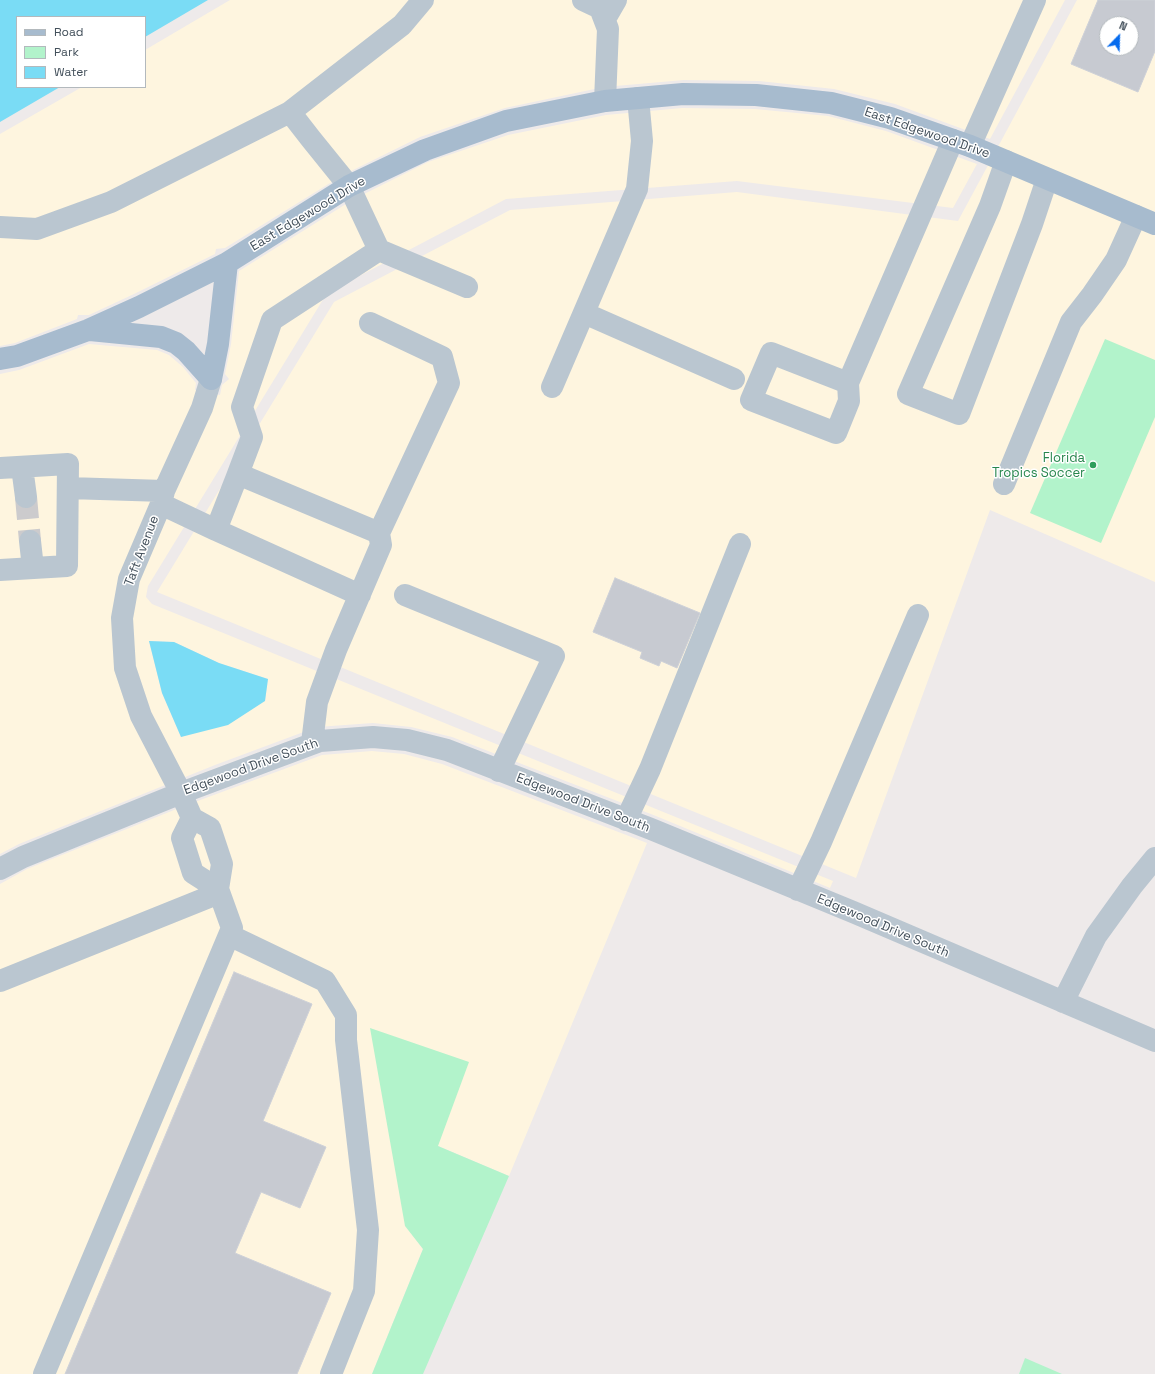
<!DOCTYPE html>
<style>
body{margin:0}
#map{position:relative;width:1155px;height:1374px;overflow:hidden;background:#eeeaea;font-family:"Space Grotesk",sans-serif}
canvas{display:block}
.legend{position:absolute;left:16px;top:16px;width:130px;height:72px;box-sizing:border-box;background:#fff;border:1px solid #b3b9bd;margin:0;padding:5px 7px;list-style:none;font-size:12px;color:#424f5a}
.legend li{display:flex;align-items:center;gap:8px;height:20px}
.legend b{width:20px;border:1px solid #b3b9bd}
.north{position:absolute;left:1099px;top:16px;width:40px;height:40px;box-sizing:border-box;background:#fff;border:1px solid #b3b9bd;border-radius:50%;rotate:23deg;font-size:11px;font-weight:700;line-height:16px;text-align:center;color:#424f5a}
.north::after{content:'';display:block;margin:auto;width:14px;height:18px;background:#056bee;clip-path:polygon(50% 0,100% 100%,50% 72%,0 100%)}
</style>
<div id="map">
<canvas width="1155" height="1374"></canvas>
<ul class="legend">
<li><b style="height:5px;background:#a7bbce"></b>Road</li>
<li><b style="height:11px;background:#b2f3cb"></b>Park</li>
<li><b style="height:11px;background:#7adcf5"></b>Water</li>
</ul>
<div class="north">N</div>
</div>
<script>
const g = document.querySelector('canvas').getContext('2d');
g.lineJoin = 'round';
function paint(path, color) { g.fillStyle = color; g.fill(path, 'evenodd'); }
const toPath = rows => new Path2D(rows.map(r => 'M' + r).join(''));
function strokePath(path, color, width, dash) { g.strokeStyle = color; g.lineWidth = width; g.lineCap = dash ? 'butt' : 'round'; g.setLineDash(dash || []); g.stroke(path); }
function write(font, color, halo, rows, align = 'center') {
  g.font = font + ' "Space Grotesk",sans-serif'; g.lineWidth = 3; g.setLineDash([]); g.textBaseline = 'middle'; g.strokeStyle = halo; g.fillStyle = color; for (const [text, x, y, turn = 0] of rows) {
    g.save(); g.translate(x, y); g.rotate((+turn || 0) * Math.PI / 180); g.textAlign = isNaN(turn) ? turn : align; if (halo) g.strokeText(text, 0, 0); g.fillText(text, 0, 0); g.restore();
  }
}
const commercial = toPath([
 [230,0,1065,0,990,139,895,104,834,89,759,81,684,80,604,87,505,108,420,137,343,175,225,248,216,249,215,254,134,294,89,315,78,315,77,319,15,343,0,346,0,134,82,87,145,87,145,50],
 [1077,0,1155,0,1155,582,990,510,856,878,157,592,334,302,510,210,737,192,958,221],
 [1107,24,1131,24,1131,48,1107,48],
 [682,108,755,109,828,116,886,131,977,164,953,208,737,181,506,199,327,293,148,586,146,597,152,604,833,881,830,888,656,816,452,737,411,727,373,723,317,727,215,765,19,844,0,854,0,374,19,370,89,344,157,350,169,355,183,367,196,383,195,390,220,395,222,385,229,379,225,374,231,344,239,271,354,199,428,162,508,135,606,115],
 [149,641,174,642,219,663,268,679,265,701,181,737,162,693],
 [372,751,404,754,442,764,647,843,509,1176,438,1146,405,1225,423,1249,372,1374,0,1374,0,884,27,869,184,806,322,755]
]);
const green = toPath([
 [1105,339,1155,360,1155,417,1101,543,1030,513],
 [370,1028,469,1062,438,1146,509,1176,423,1374,372,1374,423,1249,405,1226],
 [1025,1358,1062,1374,1019,1374]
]);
const water = toPath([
 [0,0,208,0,145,37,145,17,17,17,17,87,60,87,0,122],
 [149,641,174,642,219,663,268,679,265,701,228,725,181,737,162,693]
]);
const building = toPath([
 [1098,0,1155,0,1155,51,1138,92,1071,64,1098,0],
 [1107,24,1131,24,1131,48,1107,48,1107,24],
 [615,578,700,613,677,668,661,661,659,666,640,658,642,652,593,632,615,578],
 [234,972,312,1004,263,1121,326,1147,300,1208,261,1192,235,1253,331,1293,297,1374,65,1374,234,972]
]);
const minorTunnel = toPath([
 [26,497,30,541]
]);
const minor = toPath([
 [583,0,600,8,608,29,605,101],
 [605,19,616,0],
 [290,112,311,139,349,186,379,250],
 [970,146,1035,0],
 [1006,161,990,206,908,394,959,414,1032,224,1047,179],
 [0,227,37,229,111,202,290,112,402,25,423,0],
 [584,313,734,379],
 [370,323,442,357,449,383,379,533],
 [848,383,771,353,751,400,836,433,849,401,848,383,953,140],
 [552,387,637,189,642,141,638,98],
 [22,467,26,497],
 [0,468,68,464,67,566,0,570],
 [238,474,252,437,242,407,272,320,379,250,467,287],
 [1004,484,1071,322,1092,295,1116,260,1136,216],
 [68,488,164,491],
 [161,504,216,530],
 [30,541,33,568],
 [405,595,554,656,499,771],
 [312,743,317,702,336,650,381,545,379,533,238,474,216,530,360,595],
 [192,818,182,838,193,873,218,889],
 [626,820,650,769,740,544],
 [0,869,23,857,181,793,320,741,373,737,407,740,447,750,651,829,853,912,1155,1041],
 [798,890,821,842,918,615],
 [229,935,325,981,346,1015,346,1040,368,1230,364,1291,331,1374],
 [0,981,219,893],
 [1063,1002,1096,936,1132,886,1155,858],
 [44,1374,232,928,218,889,222,864,210,828,192,818,181,793,141,716,125,668,122,618,129,579,161,504,164,491,202,408,211,379]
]);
const major = toPath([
 [90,330,161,337,176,343,186,351,211,379],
 [0,359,17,356,88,330,139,307,227,263,349,186,425,150,506,121,605,101,683,94,756,95,831,103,890,118,970,146,1155,224],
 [211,379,218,344,227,263]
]);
const markers = [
 [1093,465,4,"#2e9e5b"]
];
const streetNames = [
 ["East Edgewood Drive",927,133,19],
 ["East Edgewood Drive",308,214,-31],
 ["Taft Avenue",142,551,-69],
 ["Edgewood Drive South",251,767,-20],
 ["Edgewood Drive South",583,803,21],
 ["Edgewood Drive South",883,926,23]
];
const leisureNames = [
 ["Florida",1085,458],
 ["Tropics Soccer",1085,473]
];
paint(commercial, '#fef5df');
paint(green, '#b2f3cb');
paint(water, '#7adcf5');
paint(building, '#c7cad1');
strokePath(building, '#ced1d8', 1);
strokePath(minorTunnel, '#cccbcd', 22, [22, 11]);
strokePath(minor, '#bac6d0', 22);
strokePath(major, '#a7bbce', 22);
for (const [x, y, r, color] of markers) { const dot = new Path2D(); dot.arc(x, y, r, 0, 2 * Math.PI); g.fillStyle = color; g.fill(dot); strokePath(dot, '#fff', 1.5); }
write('13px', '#424f5a', '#fff', streetNames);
write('13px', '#27864d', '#fff', leisureNames, 'right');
</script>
